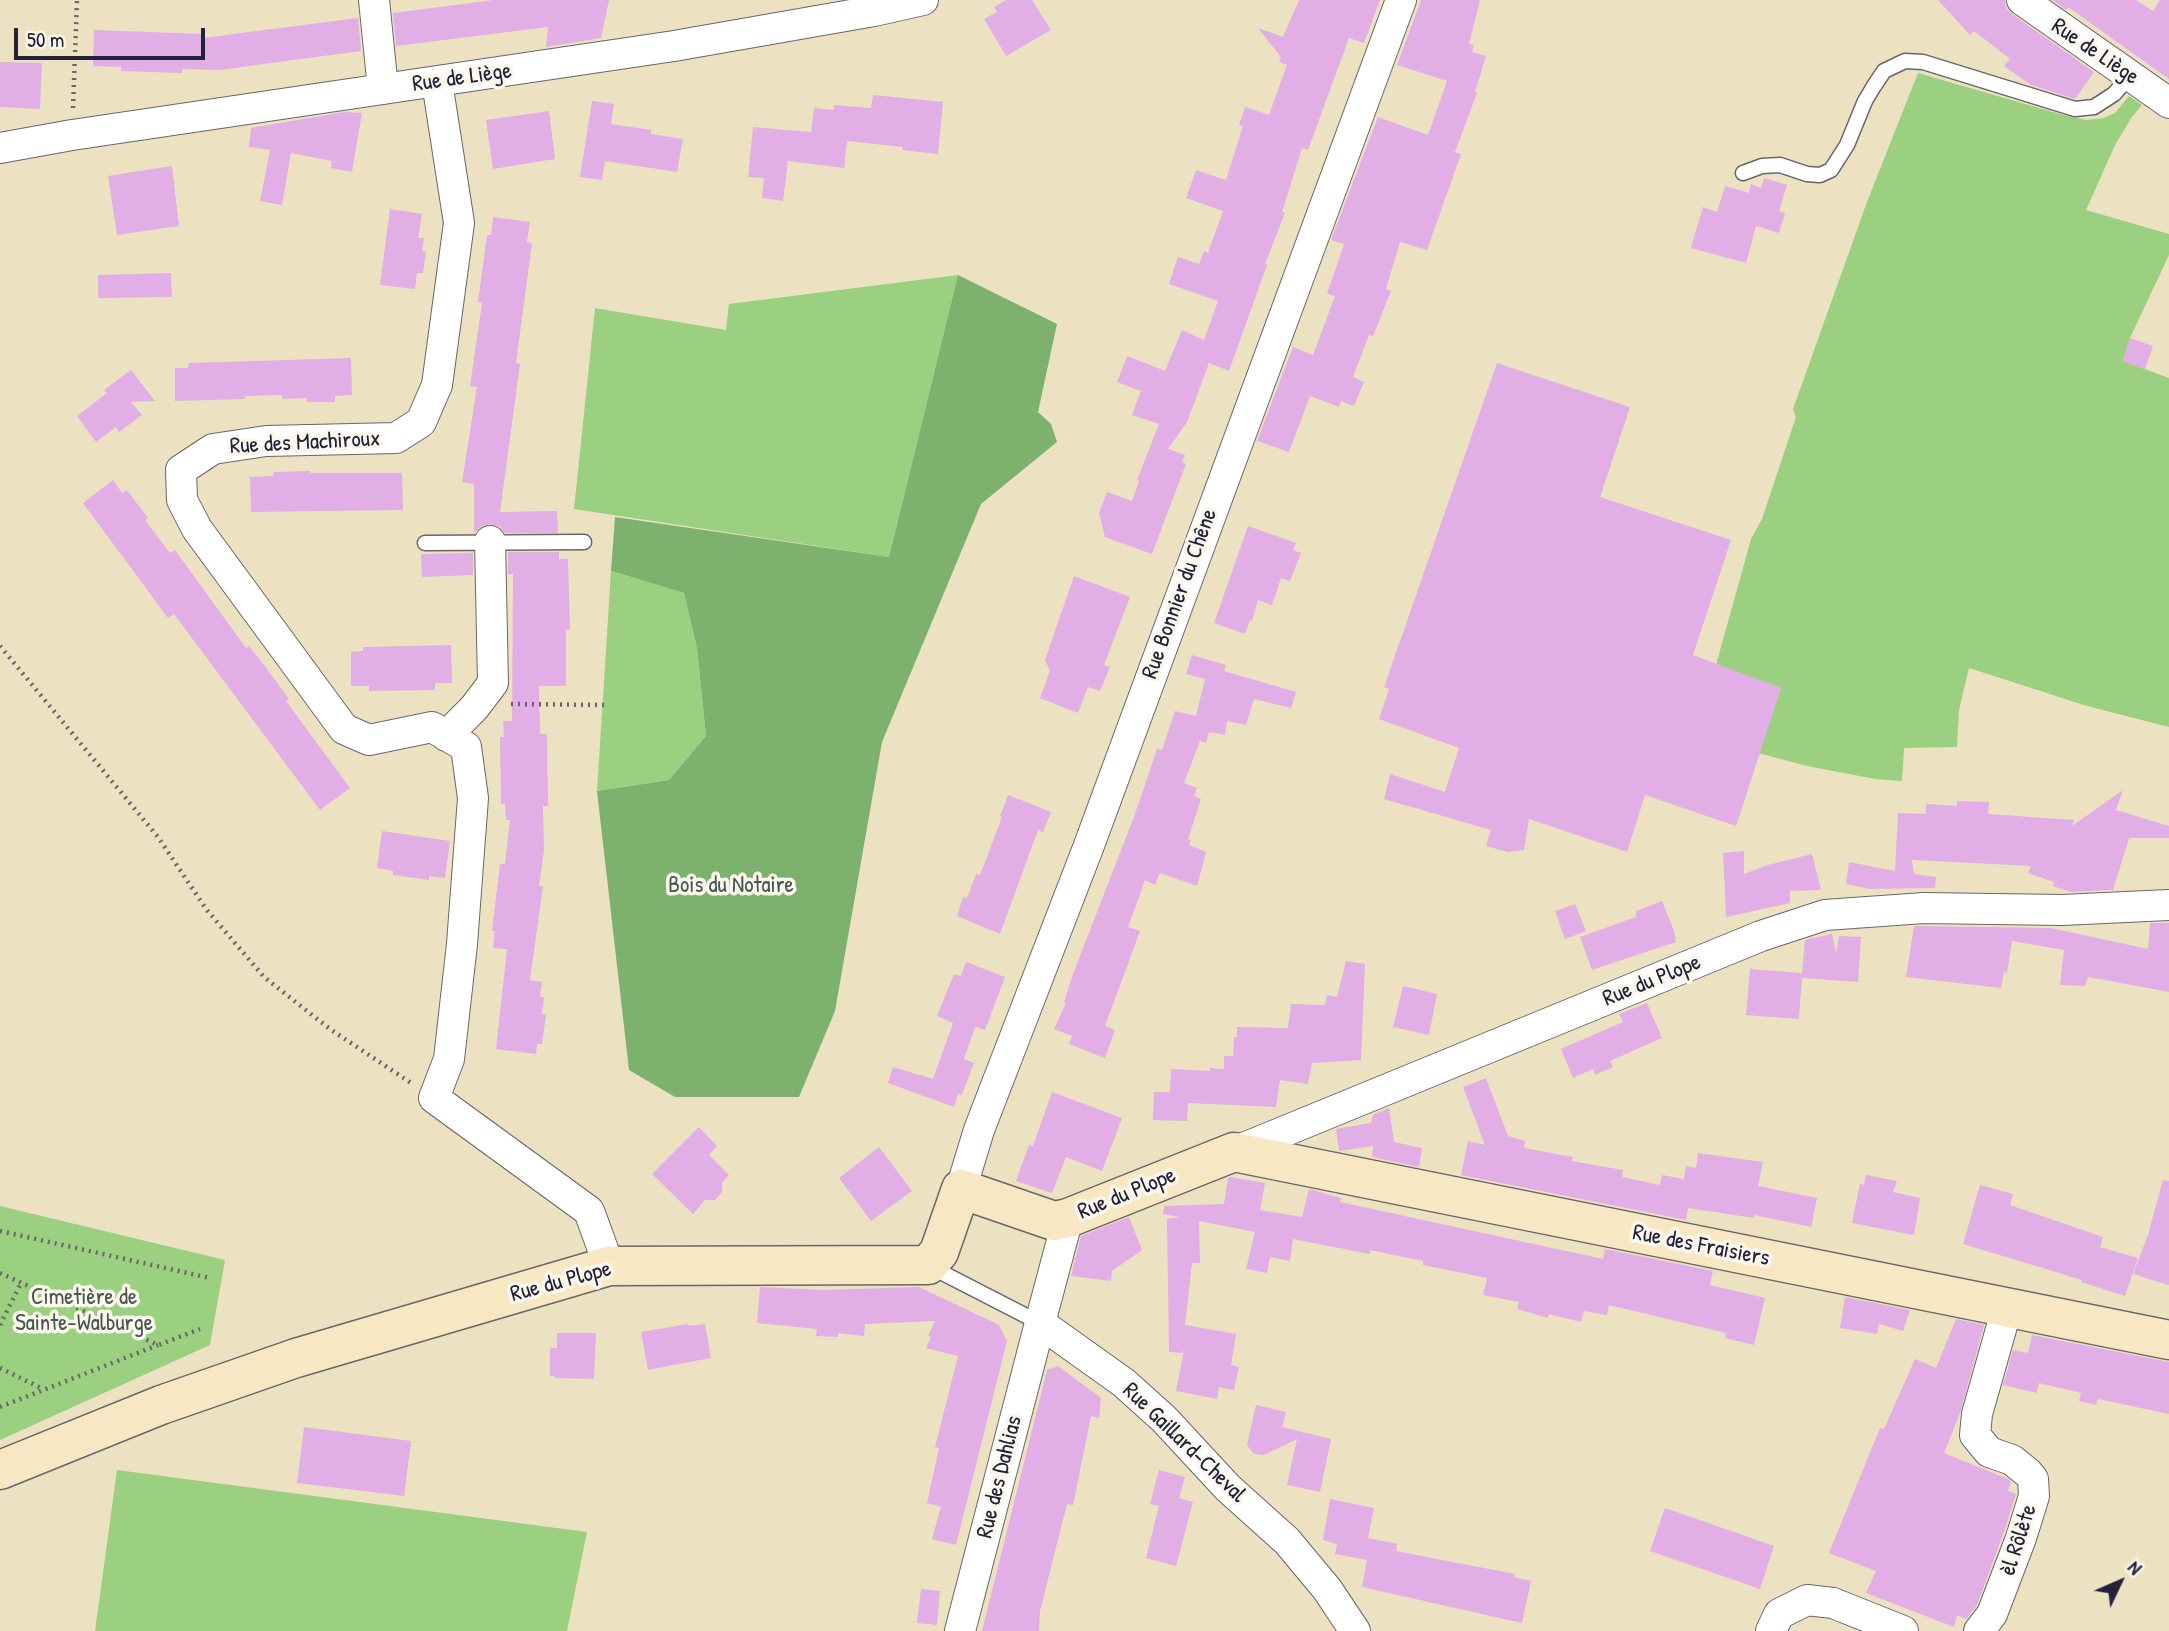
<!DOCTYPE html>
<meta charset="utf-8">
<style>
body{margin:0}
#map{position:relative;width:2169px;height:1631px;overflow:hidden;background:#ece2c2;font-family:"Patrick Hand",sans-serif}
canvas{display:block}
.north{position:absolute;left:2085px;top:1547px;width:70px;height:70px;-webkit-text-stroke:5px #fbf7ec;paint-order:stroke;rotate:46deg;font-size:19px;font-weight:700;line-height:28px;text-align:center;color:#22223b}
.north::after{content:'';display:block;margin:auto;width:24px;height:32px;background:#22223b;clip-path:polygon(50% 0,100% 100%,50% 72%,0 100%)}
.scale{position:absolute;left:14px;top:28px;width:191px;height:32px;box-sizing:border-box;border:4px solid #22223b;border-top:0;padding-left:9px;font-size:21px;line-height:24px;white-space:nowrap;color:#22223b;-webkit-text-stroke:5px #fbf7ec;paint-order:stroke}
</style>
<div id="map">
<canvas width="2169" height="1631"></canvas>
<div class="north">N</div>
<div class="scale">50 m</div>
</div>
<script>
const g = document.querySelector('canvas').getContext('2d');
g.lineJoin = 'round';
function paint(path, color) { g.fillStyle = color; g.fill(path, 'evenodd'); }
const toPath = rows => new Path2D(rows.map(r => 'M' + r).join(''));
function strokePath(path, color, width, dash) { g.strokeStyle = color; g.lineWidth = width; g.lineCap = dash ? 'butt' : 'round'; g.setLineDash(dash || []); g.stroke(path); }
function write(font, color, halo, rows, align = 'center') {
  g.font = font + ' "Patrick Hand",sans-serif'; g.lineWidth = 7; g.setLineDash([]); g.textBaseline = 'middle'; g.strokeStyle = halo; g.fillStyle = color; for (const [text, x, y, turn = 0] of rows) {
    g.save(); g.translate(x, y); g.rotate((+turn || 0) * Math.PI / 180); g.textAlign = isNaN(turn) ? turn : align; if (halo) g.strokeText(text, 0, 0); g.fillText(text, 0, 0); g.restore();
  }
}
const green = toPath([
 [1918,73,2060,114,2086,120,2103,118,2115,113,2129,96,2142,105,2132,117,2116,143,2086,210,2169,234,2169,255,2130,338,2123,361,2169,378,2169,727,2087,706,1969,668,1959,710,1957,747,1904,748,1902,781,1875,779,1807,766,1758,753,1781,688,1716,665,1751,539,1762,519,1796,417,1793,409,1867,202],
 [958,275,889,557,574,509,595,308,726,330,729,304],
 [611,571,684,593,697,648,706,736,669,780,597,791],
 [0,1206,225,1260,210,1345,0,1440],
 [117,1470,587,1532,567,1631,95,1631]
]);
const forest = toPath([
 [958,275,1057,324,1038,412,1051,424,1057,442,981,504,882,742,835,1011,799,1097,675,1097,629,1070,597,791,669,780,706,736,697,648,684,593,611,571,615,517,889,557]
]);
const building = toPath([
 [494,0,609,0,601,38,546,47,548,27,396,46,393,13],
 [1006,0,1032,0,1051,30,1006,56,984,19,997,12,994,7],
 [1299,0,1380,0,1364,43,1349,38,1308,150,1302,148,1282,212,1285,213,1265,264,1267,265,1229,371,1209,363,1187,422,1168,449,1185,455,1182,462,1186,464,1152,554,1105,537,1099,513,1107,492,1132,501,1139,481,1137,480,1159,424,1132,415,1141,391,1117,382,1127,356,1165,371,1182,330,1204,340,1218,301,1169,284,1178,257,1199,264,1204,251,1208,253,1223,211,1186,198,1196,170,1226,180,1243,126,1239,125,1245,107,1269,115,1287,65,1279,62,1281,57,1258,28,1283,37],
 [1421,0,1480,0,1469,44,1474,45,1472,52,1486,56,1475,92,1477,93,1455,152,1461,154,1427,250,1400,242,1386,289,1391,291,1373,336,1369,335,1353,377,1364,382,1354,406,1341,401,1339,407,1310,396,1289,452,1257,441,1293,347,1313,355,1335,296,1327,294,1344,244,1331,240,1378,117,1428,135,1447,81,1397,65],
 [1938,0,2005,0,2006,8,2012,14,2094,72,2075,99,2031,85,2004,66,2010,59,1974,31,1970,35],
 [2053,0,2136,0,2153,11,2160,0,2169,0,2169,79,2068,7,2066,10],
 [358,18,361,51,219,70,182,69,182,73,121,71,121,67,93,66,94,30,203,34,203,38],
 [0,62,42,63,40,109,0,107],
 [873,95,943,102,938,154,902,150,903,147,847,141,844,168,788,161,783,201,762,198,764,178,748,177,753,127,811,132,814,108,834,110,834,105,871,108],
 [592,101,614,104,611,124,651,130,651,134,683,139,677,172,605,161,602,180,580,177],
 [549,111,555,159,493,169,486,120],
 [344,112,362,113,352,172,331,168,332,161,291,153,282,205,260,201,270,150,249,147,251,128],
 [172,166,179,226,117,235,108,176],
 [1764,178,1787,185,1779,211,1785,213,1779,233,1756,226,1746,263,1691,248,1703,207,1717,212,1725,186,1749,193,1751,184,1761,188],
 [390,209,422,214,418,238,424,238,422,251,426,252,423,273,417,273,415,289,380,285],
 [493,217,530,222,527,242,532,243,516,363,520,364,500,512,557,511,558,533,505,533,499,526,490,524,482,526,474,533,474,484,462,482,477,387,470,386,482,303,478,302,487,235,491,235],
 [171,273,172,297,98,298,98,275],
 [2130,338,2153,346,2145,369,2123,361],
 [351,358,352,395,335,396,335,402,307,402,307,398,282,399,282,395,245,396,245,399,175,401,175,368,188,368,189,363],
 [1497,363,1630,407,1600,497,1731,540,1693,655,1781,688,1736,826,1645,795,1627,852,1529,819,1524,850,1508,852,1486,846,1491,830,1384,799,1390,774,1445,792,1459,748,1379,719,1389,689,1384,687],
 [131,370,155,401,131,402,142,415,119,432,116,427,96,442,77,416,107,393,104,390],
 [310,471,310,473,402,473,403,510,251,512,250,477,273,476,274,472],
 [113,480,122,493,127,490,148,518,145,520,170,553,175,550,246,648,249,646,261,661,289,699,286,701,350,788,320,810,174,614,168,618,83,503],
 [1248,526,1296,543,1293,550,1301,553,1290,581,1281,578,1272,605,1258,600,1252,621,1250,620,1245,634,1214,623],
 [508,552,559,552,559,559,568,559,570,630,566,630,566,686,539,686,540,734,547,734,548,806,543,806,544,851,539,886,543,886,530,980,542,982,540,997,544,997,542,1014,546,1015,542,1044,537,1044,536,1054,496,1049,507,949,493,948,495,931,492,931,500,864,505,864,510,820,506,820,505,804,501,804,500,737,504,737,503,721,512,721,513,574,508,574],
 [473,553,473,575,422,577,421,554],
 [1074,576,1130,597,1104,665,1110,667,1100,691,1088,687,1078,713,1040,698,1050,671,1045,660],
 [451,645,452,683,435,683,435,690,369,691,369,686,351,686,351,652,363,651,363,647],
 [1192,655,1226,665,1224,671,1296,692,1291,708,1254,699,1246,725,1227,721,1225,735,1209,732,1206,743,1200,741,1184,783,1197,788,1194,796,1201,799,1188,839,1191,840,1189,845,1206,852,1197,886,1160,873,1155,885,1145,880,1128,927,1140,931,1105,1026,1115,1030,1105,1058,1069,1044,1072,1036,1054,1029,1066,1003,1064,1002,1073,974,1135,814,1157,749,1162,750,1175,711,1196,716,1205,679,1186,674],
 [2123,790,2116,810,2169,826,2169,838,2129,838,2113,890,2071,892,2053,886,2054,882,2028,873,2031,866,1912,860,1914,874,1936,877,1935,888,1870,889,1846,884,1849,862,1895,871,1898,813,1926,814,1926,804,1957,806,1957,801,1989,802,1988,814,2074,820,2072,826],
 [1008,795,1051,812,1043,832,1038,830,1000,934,957,916,963,897,967,898,976,874,980,875,1002,817,1000,816],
 [382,831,450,841,445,878,429,876,429,880,393,875,393,871,377,868],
 [1744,851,1744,874,1768,865,1812,854,1821,890,1790,891,1790,903,1726,917,1723,853],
 [1662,901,1674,931,1676,942,1592,970,1580,937,1636,917,1636,911],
 [1575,904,1586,931,1565,939,1555,911],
 [2150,923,2169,923,2169,992,2088,977,2085,986,2060,985,2064,950,2012,941,2007,973,2004,972,2001,988,1906,977,1914,926,2051,928,2148,949],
 [1832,934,1836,953,1839,936,1861,937,1858,982,1802,978,1799,1019,1746,1015,1750,969,1802,973,1805,940],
 [1346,961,1365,964,1361,1060,1312,1063,1308,1084,1280,1080,1276,1107,1188,1103,1187,1121,1153,1120,1154,1092,1170,1092,1171,1069,1210,1071,1210,1068,1224,1069,1224,1056,1233,1056,1234,1037,1237,1037,1237,1027,1288,1028,1291,1004,1325,1005,1327,995,1337,997],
 [966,962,1005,977,985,1030,975,1027,964,1059,974,1063,962,1095,958,1094,954,1107,888,1083,893,1067,933,1079,953,1023,937,1016,954,974,961,976],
 [1403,986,1437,994,1429,1035,1393,1027],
 [1647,1003,1662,1038,1610,1061,1613,1067,1595,1075,1593,1069,1573,1078,1561,1049,1623,1022,1619,1014],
 [1486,1078,1508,1136,1525,1141,1524,1148,1573,1157,1572,1161,1623,1170,1622,1177,1660,1185,1662,1175,1684,1179,1686,1166,1696,1168,1698,1153,1763,1162,1758,1186,1817,1198,1811,1227,1754,1215,1754,1218,1688,1208,1686,1220,1461,1175,1468,1141,1485,1145,1463,1087],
 [1052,1092,1122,1118,1102,1171,1066,1157,1052,1193,1016,1181,1029,1145,1033,1146],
 [1389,1108,1394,1142,1422,1148,1419,1167,1372,1157,1373,1146,1339,1151,1336,1129,1371,1123,1373,1115],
 [699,1127,717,1146,709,1155,729,1175,722,1183,722,1192,715,1200,705,1200,693,1214,652,1174],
 [879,1147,912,1191,871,1221,839,1178],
 [1866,1175,1897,1181,1893,1192,1920,1198,1914,1235,1852,1223,1860,1184,1864,1185],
 [1231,1177,1265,1183,1260,1210,1302,1217,1309,1189,1341,1198,1340,1202,1603,1259,1605,1249,1713,1271,1710,1285,1765,1298,1754,1345,1725,1338,1726,1333,1609,1305,1607,1315,1584,1311,1581,1322,1549,1314,1548,1318,1517,1309,1519,1302,1483,1295,1487,1278,1423,1265,1423,1261,1370,1250,1370,1254,1293,1239,1290,1261,1270,1257,1267,1273,1246,1269,1255,1232,1199,1221,1200,1263,1192,1263,1185,1325,1236,1334,1231,1365,1239,1367,1234,1390,1219,1387,1217,1399,1176,1391,1184,1350,1182,1353,1169,1352,1167,1219,1179,1217,1163,1214,1164,1206,1224,1204,1228,1178],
 [2163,1180,2169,1181,2169,1285,2133,1274,2148,1235],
 [1980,1185,2013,1194,2010,1205,2103,1237,2100,1247,2138,1258,2125,1296,2081,1282,2082,1280,1963,1244],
 [1129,1217,1142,1250,1112,1271,1111,1281,1071,1276,1081,1236],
 [760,1287,823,1290,919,1287,999,1325,1007,1341,956,1545,932,1539,941,1507,927,1503,939,1448,935,1447,958,1356,926,1348,931,1337,928,1336,935,1321,865,1324,864,1336,838,1333,838,1337,816,1336,817,1329,757,1323],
 [1845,1297,1910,1310,1903,1331,1879,1324,1877,1334,1840,1328],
 [1956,1319,1984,1325,1960,1413,1944,1453,2008,1479,2011,1482,2008,1491,2016,1494,2004,1532,1977,1605,1966,1619,1957,1615,1954,1627,1866,1593,1876,1571,1829,1553,1880,1428,1884,1429,1915,1359,1936,1368],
 [688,1324,689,1326,705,1324,711,1358,648,1370,641,1332],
 [557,1333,596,1333,594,1379,555,1378,555,1376,550,1376,550,1348,557,1348],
 [2032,1335,2169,1362,2169,1414,2098,1399,2096,1405,2079,1401,2081,1393,2039,1383,2037,1393,2003,1385,2013,1350,2028,1353],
 [1058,1366,1101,1398,1099,1418,1091,1416,1073,1505,1067,1504,1040,1611,1039,1631,982,1631,1047,1370],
 [1256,1405,1286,1412,1282,1427,1331,1439,1320,1492,1287,1485,1297,1439,1264,1455,1254,1454,1247,1445],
 [304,1427,411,1441,404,1496,297,1483],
 [1159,1470,1185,1477,1179,1498,1193,1502,1176,1566,1146,1558,1159,1506,1150,1504],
 [1330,1499,1374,1508,1368,1538,1397,1544,1396,1551,1515,1574,1514,1577,1531,1581,1522,1623,1362,1587,1367,1560,1335,1554,1337,1544,1323,1540],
 [1665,1508,1774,1546,1760,1589,1650,1551],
 [921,1589,940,1591,937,1625,917,1623]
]);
const path = toPath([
 [73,108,77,0],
 [0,646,158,837,206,909,264,977,330,1029,411,1083],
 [511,704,608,705],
 [0,1231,210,1278],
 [0,1273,158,1345,200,1329],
 [0,1325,21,1283],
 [0,1368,43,1389],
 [0,1407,158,1345]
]);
const lane = toPath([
 [1743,173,1762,166,1780,165,1807,174,1820,175,1831,170,1847,145,1865,101,1874,86,1884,71,1905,61,1923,62,2075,109,2094,107,2114,94,2130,76],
 [425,543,584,542],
 [929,1266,1040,1323]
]);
const street = toPath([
 [374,0,383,89],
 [2022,0,2169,103],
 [437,82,459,223,437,385,421,422,396,438,266,441,213,449,181,470,182,500,197,529,344,729,369,740,432,727,466,747,473,798,462,944,449,1059,434,1098,589,1211,609,1266],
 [0,148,72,135,674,46,874,11,923,0],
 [446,736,474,708,493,683,490,541],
 [1234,1152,1761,936,1825,915,1924,908,2062,910,2169,905],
 [961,1189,979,1130,1088,848,1401,0],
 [1068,1218,1040,1323,1124,1383,1164,1419,1228,1488,1287,1541,1327,1589,1355,1631],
 [960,1631,1040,1323],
 [1771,1631,1779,1614,1807,1600,1833,1603,1903,1631],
 [1979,1631,1992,1614,2021,1538,2034,1496,2033,1479,2028,1473,2012,1460,1989,1452,1975,1435,1977,1414,2007,1308]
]);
const secondary = toPath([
 [0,1470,161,1405,296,1358,609,1266,928,1265,939,1252,961,1189,1054,1221,1068,1218,1234,1152,2169,1340]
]);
const streetNames = [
 ["Rue de Liège",2095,52,34],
 ["Rue de Liège",462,78,-8],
 ["Rue des Machiroux",305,443,-3],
 ["Rue Bonnier du Chêne",1180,594,-70],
 ["Rue du Plope",1652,981,-22],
 ["Rue du Plope",1127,1194,-22],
 ["Rue des Fraisiers",1701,1246,11],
 ["Rue du Plope",561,1282,-15],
 ["Rue Gaillard-Cheval",1184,1443,44],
 ["Rue des Dahlias",1000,1477,-76],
 ["èl Rôlète",2019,1540,-72]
];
const parkNames = [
 ["Bois du Notaire",731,886],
 ["Cimetière de",84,1298],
 ["Sainte-Walburge",84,1324]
];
paint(green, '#9bd080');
paint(forest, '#7cb26e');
paint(building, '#e1aee5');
strokePath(lane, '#69656a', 17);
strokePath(street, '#69656a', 32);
strokePath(secondary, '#69656a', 41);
strokePath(path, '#69656a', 4.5, [2, 5]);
strokePath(lane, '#fff', 14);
strokePath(street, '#fff', 30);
strokePath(secondary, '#f7e8c3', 38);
write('23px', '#22223b', '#fbf7ec', streetNames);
write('23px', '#465650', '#fbf7ec', parkNames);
</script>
